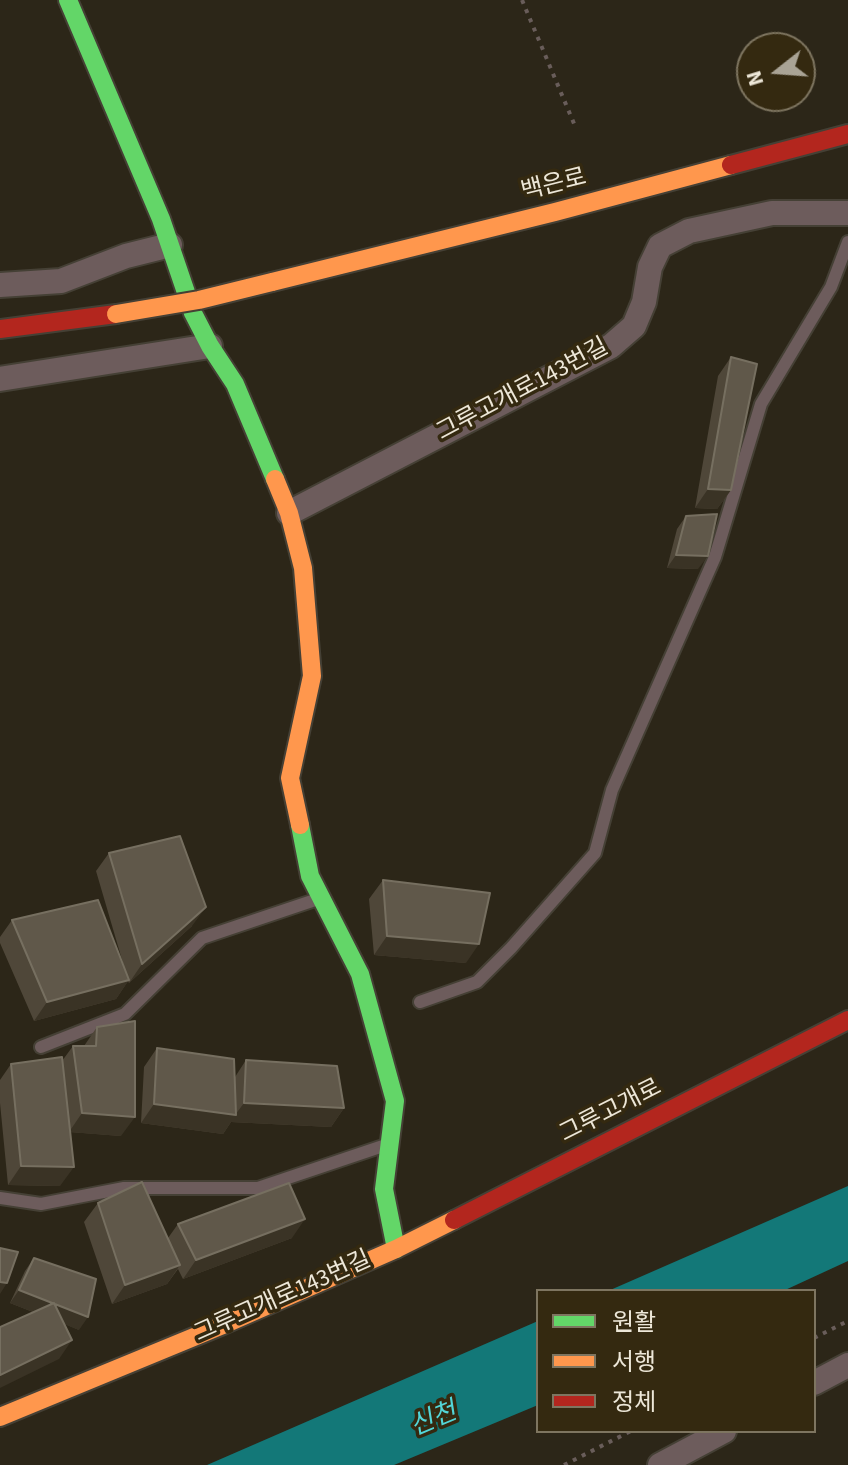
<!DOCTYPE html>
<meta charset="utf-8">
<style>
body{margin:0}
#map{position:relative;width:848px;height:1465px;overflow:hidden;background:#2c2618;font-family:"Source Sans 3","Noto Sans KR",sans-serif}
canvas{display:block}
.legend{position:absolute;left:536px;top:1289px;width:280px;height:144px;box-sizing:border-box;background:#342910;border:2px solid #7e7560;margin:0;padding:10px 14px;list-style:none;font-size:24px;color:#ede7d8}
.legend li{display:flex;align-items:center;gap:16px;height:40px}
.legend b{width:40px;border:2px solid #7e7560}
.north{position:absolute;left:736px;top:32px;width:80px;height:80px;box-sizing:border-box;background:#342910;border:2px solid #7e7560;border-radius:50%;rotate:253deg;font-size:22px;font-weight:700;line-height:32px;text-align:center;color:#ede7d8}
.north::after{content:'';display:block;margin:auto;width:28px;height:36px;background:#a9a395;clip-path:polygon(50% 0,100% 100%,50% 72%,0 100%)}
</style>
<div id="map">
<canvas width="848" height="1465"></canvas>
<ul class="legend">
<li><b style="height:10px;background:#63d668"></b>원활</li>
<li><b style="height:10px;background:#ff974d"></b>서행</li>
<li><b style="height:10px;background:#b3261e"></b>정체</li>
</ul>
<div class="north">N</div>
</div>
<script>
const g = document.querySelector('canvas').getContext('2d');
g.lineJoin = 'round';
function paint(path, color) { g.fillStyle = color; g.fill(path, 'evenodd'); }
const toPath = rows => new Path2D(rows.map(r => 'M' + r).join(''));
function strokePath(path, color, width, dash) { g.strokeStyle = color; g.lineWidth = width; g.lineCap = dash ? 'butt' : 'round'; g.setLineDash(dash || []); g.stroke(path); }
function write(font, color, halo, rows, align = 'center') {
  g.font = font + ' "Source Sans 3","Noto Sans KR",sans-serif'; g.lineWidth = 7; g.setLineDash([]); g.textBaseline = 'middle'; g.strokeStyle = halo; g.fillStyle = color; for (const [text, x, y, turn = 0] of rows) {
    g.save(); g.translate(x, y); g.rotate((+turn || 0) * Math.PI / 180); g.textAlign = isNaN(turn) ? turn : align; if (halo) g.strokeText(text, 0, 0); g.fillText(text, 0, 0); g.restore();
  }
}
const water = toPath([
 [848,1186,848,1261,783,1291,608,1291],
 [538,1321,538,1405,394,1465,207,1465]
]);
const path = toPath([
 [522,0,575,126],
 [814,1338,848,1321],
 [564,1465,631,1431]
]);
const lane = toPath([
 [420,1002,477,982,511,948,595,853,612,790,715,557,761,404,831,287,848,242],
 [41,1047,125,1014,202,938,318,899],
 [0,1198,41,1204,124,1188,258,1188,386,1145]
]);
const street = toPath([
 [0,285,61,281,126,256,170,245],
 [0,379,210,346],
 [289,513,611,346,634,326,644,302,650,267,660,246,689,231,772,213,848,213],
 [814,1383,848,1365],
 [660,1465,724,1431]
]);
const fast = toPath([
 [68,0,161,219,193,313,210,346,235,384,275,479],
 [300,825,310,876,360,974,395,1101,384,1189,396,1249]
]);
const slow = toPath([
 [272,282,555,212,731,165],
 [275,479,289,513,303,568,312,676,290,778,300,825],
 [0,1417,223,1325,396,1249,454,1220]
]);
const jam = toPath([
 [731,165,848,134],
 [0,329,116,314],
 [454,1220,848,1020]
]);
const slowBridge = toPath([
 [116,314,199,300,272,282]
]);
const wall = toPath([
 [731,357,731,490,717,509,695,508,718,376],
 [686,516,698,569,667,568,677,529],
 [109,853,192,926,129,983,128,981,116,999,34,1021,0,943,0,937,12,920,125,970,96,871],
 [383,880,466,963,374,955,369,899],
 [97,1027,121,1136,70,1132,60,1186,8,1185,0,1103,0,1080,11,1064,62,1061,73,1046,84,1046],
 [157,1048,235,1077,246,1060,344,1108,331,1127,231,1122,223,1134,141,1123,144,1067],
 [98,1203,168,1238,178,1224,292,1238,183,1279,178,1269,167,1284,112,1304,84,1222],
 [34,1258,79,1330,65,1324,59,1359,33,1312,10,1303,25,1271]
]);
const shadedWall = toPath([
 [708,489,731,490,717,509,695,508],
 [676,555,708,556,698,569,667,568],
 [206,907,192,926,129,983,142,964],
 [387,936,479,944,466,963,374,955],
 [129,980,116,999,34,1021,47,1002],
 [244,1103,344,1108,331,1127,231,1122,223,1134,141,1123,154,1104,235,1115],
 [82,1113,135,1117,121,1136,69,1132],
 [21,1166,74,1167,60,1186,8,1185],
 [305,1219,292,1238,183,1279,196,1260],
 [180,1265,167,1284,112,1304,125,1285],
 [0,1282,7,1283,0,1294],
 [19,1290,88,1317,79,1330,10,1303],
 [72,1340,59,1359,0,1388,0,1375]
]);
const building = toPath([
 [731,357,757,364,731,490,708,489,731,357],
 [717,514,708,556,676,555,686,516,717,514],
 [180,836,206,907,142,964,109,853,180,836],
 [383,880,490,893,479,944,387,936,383,880],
 [98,900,129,980,47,1002,12,920,98,900],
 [135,1021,135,1117,82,1113,73,1046,96,1046,97,1027,135,1021],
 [157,1048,234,1059,236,1115,154,1104,157,1048],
 [62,1057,74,1167,21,1166,11,1064,62,1057],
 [246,1060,337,1066,344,1108,244,1103,246,1060],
 [142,1182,180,1265,125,1285,98,1203,142,1182],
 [289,1183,305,1219,196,1260,178,1224,289,1183],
 [0,1248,18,1252,7,1283,0,1282,0,1248],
 [34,1258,96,1279,88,1317,19,1290,34,1258],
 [54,1303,72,1340,0,1375,0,1327,54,1303]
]);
const streetNames = [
 ["백은로",554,186,-14],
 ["그루고개로143번길",523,391,-28],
 ["그루고개로",611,1112,-27],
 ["그루고개로143번길",283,1298,-24]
];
const waterNames = [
 ["신천",434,1421,-23]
];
paint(water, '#137878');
strokePath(lane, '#454035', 16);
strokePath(street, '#454035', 28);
strokePath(fast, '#454035', 22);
strokePath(slow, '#454035', 22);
strokePath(jam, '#454035', 22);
strokePath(path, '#695d5a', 4, [4, 6]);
strokePath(lane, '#6d5c5c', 12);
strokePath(street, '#6d5c5c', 24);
strokePath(fast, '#63d668', 18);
strokePath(slow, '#ff974d', 18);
strokePath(jam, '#b3261e', 18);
strokePath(slowBridge, '#454035', 22, []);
strokePath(slowBridge, '#ff974d', 18);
paint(wall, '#4f4739');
paint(shadedWall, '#3a3325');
paint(building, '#60584a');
strokePath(building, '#766f60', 2);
write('24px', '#ede7d8', '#342910', streetNames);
write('italic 26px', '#53d6d8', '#342910', waterNames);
</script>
